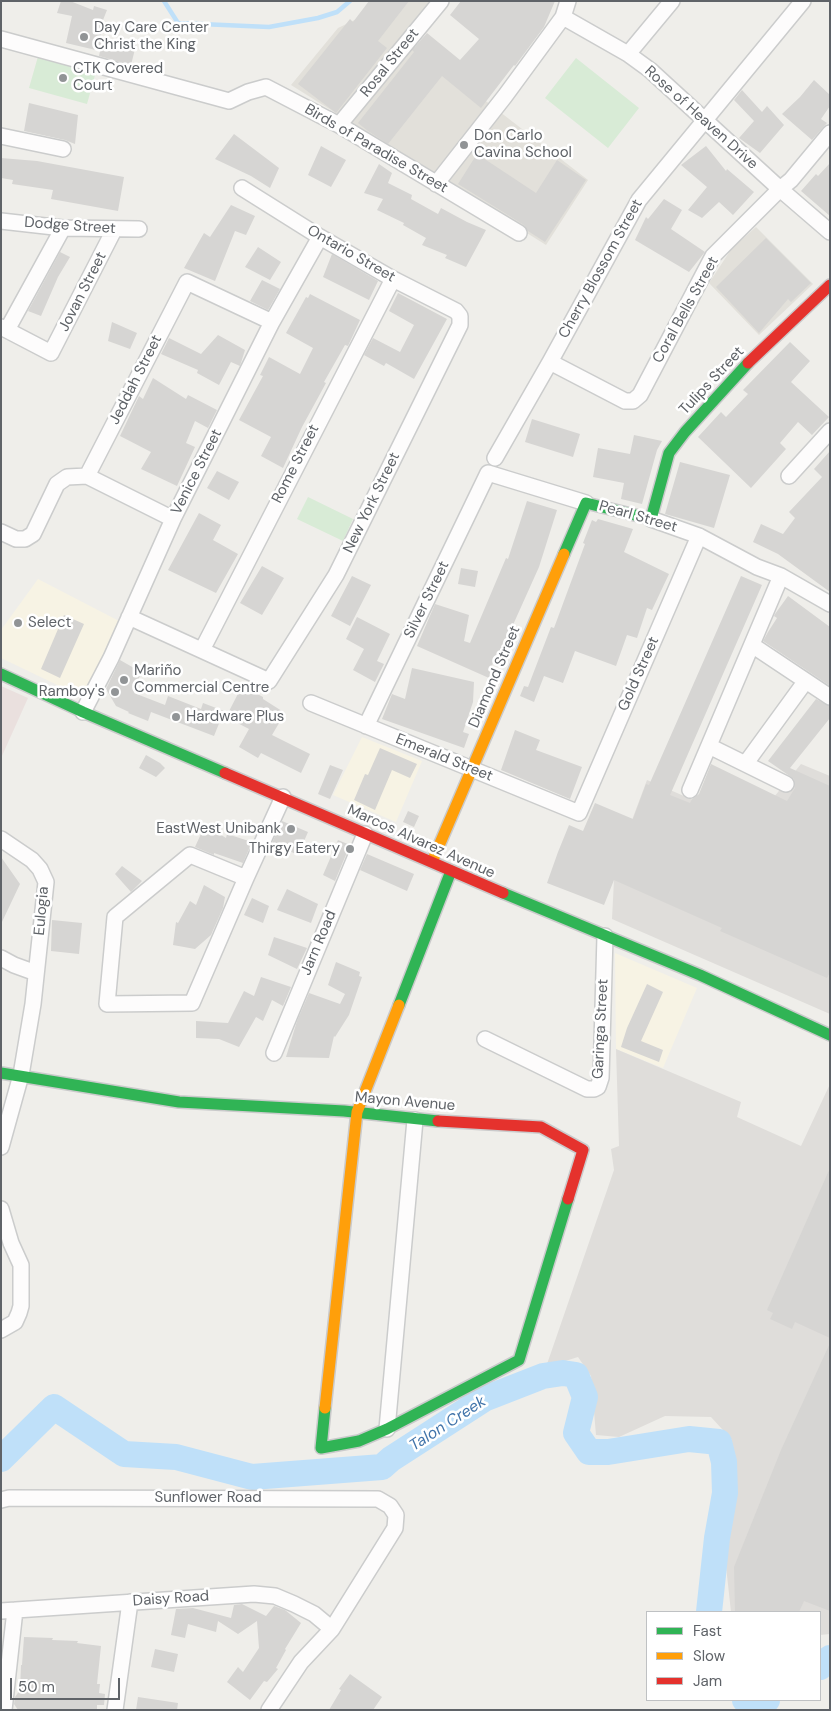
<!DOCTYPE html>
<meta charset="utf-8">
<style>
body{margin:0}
#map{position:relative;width:831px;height:1711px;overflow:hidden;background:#efeeea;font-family:"DM Sans",sans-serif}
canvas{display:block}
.frame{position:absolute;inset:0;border:2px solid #5f6368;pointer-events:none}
.legend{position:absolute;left:646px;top:1611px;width:175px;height:90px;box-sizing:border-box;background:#fff;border:1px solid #bfc1c3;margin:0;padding:6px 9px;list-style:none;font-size:15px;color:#5f6368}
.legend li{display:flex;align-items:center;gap:10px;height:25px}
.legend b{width:25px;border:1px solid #bfc1c3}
.scale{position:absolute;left:10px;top:1678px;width:110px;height:22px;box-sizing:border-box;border:2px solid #5f6368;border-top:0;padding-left:6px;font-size:15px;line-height:18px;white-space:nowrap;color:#5f6368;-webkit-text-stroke:4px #fff;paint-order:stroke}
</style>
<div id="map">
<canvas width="831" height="1711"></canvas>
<div class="frame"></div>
<ul class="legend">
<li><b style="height:6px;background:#30b455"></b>Fast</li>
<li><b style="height:6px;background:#ff9f0a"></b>Slow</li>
<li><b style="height:6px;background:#e5322d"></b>Jam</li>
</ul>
<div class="scale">50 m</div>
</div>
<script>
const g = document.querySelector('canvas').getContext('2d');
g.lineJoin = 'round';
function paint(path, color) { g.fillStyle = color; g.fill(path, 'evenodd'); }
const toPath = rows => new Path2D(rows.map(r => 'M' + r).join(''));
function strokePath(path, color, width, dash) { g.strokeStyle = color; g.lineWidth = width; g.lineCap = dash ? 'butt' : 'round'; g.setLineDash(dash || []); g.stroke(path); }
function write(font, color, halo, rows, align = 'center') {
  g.font = font + ' "DM Sans",sans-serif'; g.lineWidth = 5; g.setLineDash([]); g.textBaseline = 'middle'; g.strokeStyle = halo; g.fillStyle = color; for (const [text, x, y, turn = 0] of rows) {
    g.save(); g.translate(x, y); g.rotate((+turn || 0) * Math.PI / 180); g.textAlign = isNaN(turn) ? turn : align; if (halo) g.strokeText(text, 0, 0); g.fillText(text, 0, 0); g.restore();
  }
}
const commercial = toPath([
 [38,579,121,622,83,694,74,693,1,658,1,630],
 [362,737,422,761,396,822,333,795],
 [615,953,697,988,663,1068,616,1049]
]);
const industrial = toPath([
 [801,764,830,776,830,1014,612,919,614,880,623,844,647,780,751,825],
 [616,1049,741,1102,737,1117,801,1146,830,1084,830,1634,820,1635,820,1612,731,1612,725,1557,732,1440,711,1417,665,1416,619,1437,596,1435,591,1376,578,1357,546,1367,614,1170,611,1149,619,1146]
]);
const education = toPath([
 [376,1,431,1,403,37,588,180,546,245,291,85,338,28,363,16],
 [756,227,813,284,759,335,709,283,732,248]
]);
const medical = toPath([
 [1,686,28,698,1,758]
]);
const green = toPath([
 [39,53,97,68,87,104,29,88],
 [576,58,639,108,608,148,545,98],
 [308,497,353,519,343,541,297,519]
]);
const stream = toPath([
 [164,1,178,23,269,27,318,18,337,12,350,1]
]);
const river = toPath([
 [1,1459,54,1407,124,1454,176,1457,252,1477,382,1467,391,1459,484,1399,543,1376,563,1373,576,1375,585,1397,576,1433,589,1452,608,1452,689,1439,719,1442,724,1462,725,1493,717,1538,709,1612],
 [820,1667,830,1658],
 [745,1700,767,1700]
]);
const building = toPath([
 [61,1,70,1,93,10,94,6,107,10,99,30,102,31,100,37,136,45,131,65,99,56,100,51,66,43,72,16,57,13],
 [369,1,409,1,378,41,387,48,336,113,298,84,350,19,353,22],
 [461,1,555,1,544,27,515,66,514,65,481,108,442,76,388,144,368,131,358,123,414,52,412,50,427,33,460,60,479,39,450,15],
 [814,80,830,95,830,106,821,119,827,123,812,140,782,114,800,97],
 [742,90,762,112,767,106,784,125,760,153,739,138,754,121,734,100],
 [29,103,78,115,75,144,65,140,24,131],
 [234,134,279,168,270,188,251,176,215,159],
 [321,146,346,160,331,187,308,175],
 [706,146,726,171,727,169,754,192,733,215,719,202,702,218,688,210,707,187,681,165],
 [477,154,536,193,557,160,586,180,545,242,528,231,524,225,458,184],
 [1,158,37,161,124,177,118,211,51,199,53,190,12,184,13,180,1,178],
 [830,163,830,216,801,191,816,174,818,176],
 [379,164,392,173,388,183,412,195,411,199,438,214,441,208,467,222,486,230,466,267,445,258,447,255,422,245,426,238,403,225,404,223,377,210,383,199,364,193],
 [664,199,682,210,671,229,705,252,689,272,635,240,646,217,648,219],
 [231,205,255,216,246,235,235,231,215,281,184,268,204,233,210,237],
 [766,238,811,283,791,302,788,299,759,333,716,287],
 [258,247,281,262,270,280,245,267],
 [60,252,70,257,58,277,41,316,28,311],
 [332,254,378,281,369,300,323,277],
 [262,280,280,289,268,310,250,301],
 [398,293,447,319,414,379,386,363,384,366,364,355,373,338,400,352,414,325,389,311],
 [310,294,360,320,348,346,345,345,324,382,326,383,302,427,283,468,261,456,271,437,239,420,263,376,260,375,269,357,300,374,313,348,286,333,306,297,308,298],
 [112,322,137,333,130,349,108,341],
 [218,335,245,350,240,366,231,362,219,385,197,373,198,370,161,354,169,338,201,354],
 [790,342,810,361,791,382,829,417,812,435,798,422,780,443,786,449,751,488,698,437,721,412,726,417,748,394,743,390],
 [153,378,186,399,188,395,217,410,208,428,195,421,186,443,195,447,177,486,141,469,151,452,120,436,139,396,143,399],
 [532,419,580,434,573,457,525,442],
 [634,435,662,441,657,450,642,504,621,499,624,483,593,477,598,448,630,454],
 [830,451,830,592,778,554,753,542,761,524,783,534,795,518,789,512,822,477,814,469],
 [680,462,730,475,714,528,665,514],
 [217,471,239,482,229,500,207,488],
 [527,501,557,510,539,567,508,636,512,638,502,661,494,658,489,678,417,646,435,604,469,615,464,641,470,643,506,558,508,559],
 [199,513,221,525,213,540,238,554,216,593,168,570],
 [598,519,633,529,624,552,669,574,652,610,647,608,637,638,627,635,616,666,575,651,563,683,544,676,534,702,520,696,524,686,528,687,551,627,554,628,585,544,583,543,592,520,596,522],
 [262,566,284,578,262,615,240,603],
 [461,568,478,571,475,587,458,584],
 [352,576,371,585,350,626,331,616],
 [741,576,762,585,670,795,690,803,692,799,699,794,711,764,787,801,795,788,794,779,768,761,816,699,830,706,830,718,790,768,830,786,830,972,827,978,720,931,722,928,614,880,604,905,547,883,558,852,569,825,583,831,595,803,633,819,646,784,649,785],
 [788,596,830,627,830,686,763,641,768,632,777,618,774,616,775,614],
 [64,615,84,624,60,678,41,669],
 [357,617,390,634,377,661,384,664,375,682,353,670,364,649,346,639],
 [120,660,141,672,134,693,165,705,168,696,201,709,203,703,224,711,214,736,151,712,148,721,128,713,129,712,116,706,106,689],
 [412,668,474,682,473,702,463,732,469,734,464,748,382,719,392,694,405,699],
 [242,686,263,697,263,699,285,713,272,735,310,754,301,773,261,753,258,758,239,747,249,729,226,717],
 [515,730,540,740,536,750,582,767,570,799,501,770],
 [380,748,417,764,410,778,392,770,375,810,354,800,365,774,368,775],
 [146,755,160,763,165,768,156,777,139,768],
 [330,765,343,770,330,799,318,794],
 [408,811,419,816,414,827,403,822],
 [282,821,308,832,298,855,272,843],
 [205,825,226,838,227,834,252,842,243,863,214,853,214,855,195,847],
 [338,840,350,845,335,881,323,875],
 [367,854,414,874,407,891,360,870],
 [1,857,20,884,1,924],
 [122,866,142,881,131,892,115,874],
 [204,885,225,897,223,908,211,935,195,949,173,945,176,922,178,923,190,901,196,905],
 [287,889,318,904,311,923,277,910],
 [252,898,269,906,263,923,244,915],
 [52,920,82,923,79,954,51,951],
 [274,937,307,948,297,969,268,955],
 [336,962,360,972,359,976,362,977,349,1015,335,1037,334,1036,329,1058,286,1057,297,1021,309,993,340,1004,345,994,328,985],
 [261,977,291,987,283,1006,272,1000,263,1021,256,1017,239,1047,219,1039,196,1038,196,1021,228,1023,244,991,254,996],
 [647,984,663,992,641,1041,663,1050,659,1062,621,1047,627,1028],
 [830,1168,830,1338,795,1322,792,1329,770,1319,773,1313,767,1310],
 [830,1343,830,1611,804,1601,799,1612,735,1612,734,1567,781,1450],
 [242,1604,266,1616,274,1606,285,1610,301,1623,285,1649,286,1650,276,1668,278,1669,267,1682,264,1681,250,1700,227,1682,238,1667,243,1672,259,1648,257,1621,238,1634,218,1621,216,1632,188,1624,185,1638,171,1635,176,1609,193,1608,231,1618,234,1605],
 [24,1637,53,1638,52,1640,78,1641,77,1643,101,1646,97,1684,100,1684,99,1693,105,1694,104,1705,97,1705,97,1710,18,1710,14,1704,15,1697,20,1690,21,1665,22,1665],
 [155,1649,178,1654,174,1672,151,1667],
 [350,1674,382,1697,373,1710,329,1710,341,1690,339,1689],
 [138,1697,178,1703,177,1710,136,1710]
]);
const street = toPath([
 [563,17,628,54,650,70,780,189,830,232],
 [1,39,229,101,248,92,266,87,339,125,519,233],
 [628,54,672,1],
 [339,125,441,1],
 [1,136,63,149],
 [436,184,505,96,563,17,568,1],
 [1,221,63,228,139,229],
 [1,327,51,353,114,230],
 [7,330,63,228],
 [550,362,625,401,633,401,640,395,713,256,780,189,791,180,830,133],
 [495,458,550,362,639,200,803,1],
 [789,476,830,431],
 [173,519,87,476,187,282,272,322],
 [651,519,699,536,757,567,781,576,830,604],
 [1,532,16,539,25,539,33,534,57,484,67,477,87,476],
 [129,617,269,681,336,575,460,325,460,316,456,311,393,279,320,237,242,188],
 [752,645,830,697],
 [202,650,393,279],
 [311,703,579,813,699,536],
 [83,712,111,658,173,519,272,322,320,237],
 [366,726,488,473,586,503],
 [709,746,786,784],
 [746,763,805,682],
 [690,790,781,576],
 [1,839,32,860,40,869,46,882,33,1004,21,1075,1,1147],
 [246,878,190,855,115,917,107,1004,192,1003,246,878,283,797],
 [1,958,14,965,36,973],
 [485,1039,587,1089,594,1089,598,1087,601,1078,605,936],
 [274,1053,365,834],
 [1,1209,11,1243,21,1265,21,1306,19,1313,15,1322,1,1330],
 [387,1429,415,1120],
 [1,1500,9,1498,378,1499,390,1506,396,1515,395,1528,332,1629,301,1662,269,1710],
 [1,1611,254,1594,275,1596,294,1604,314,1614,332,1629],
 [4,1710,15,1610],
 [115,1710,130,1602]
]);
const fast = toPath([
 [564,554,586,503,651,519,669,453,685,432,748,363],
 [1,674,83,712,225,773],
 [503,893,700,975,830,1035],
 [399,1005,451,871],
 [1,1073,179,1102,344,1111,438,1121],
 [325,1408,321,1448,359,1441,387,1429,519,1360,568,1199]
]);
const slow = toPath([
 [432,862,564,554],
 [325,1408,357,1112,399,1005]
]);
const jam = toPath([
 [748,363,830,285],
 [225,773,503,893],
 [438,1121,541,1127,583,1150,568,1199]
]);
const markers = [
 [84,37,5,"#919496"],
 [63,78,5,"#919496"],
 [464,145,5,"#919496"],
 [18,623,5,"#919496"],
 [124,680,5,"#919496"],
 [115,692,5,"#919496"],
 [176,717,5,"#919496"],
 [291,829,5,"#919496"],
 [350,849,5,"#919496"]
];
const poiNames = [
 ["Day Care Center",94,28],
 ["Christ the King",94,45],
 ["CTK Covered",73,69],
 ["Court",73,86],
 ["Don Carlo",474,136],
 ["Cavina School",474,153],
 ["Select",28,623],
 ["Mariño",134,671],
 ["Commercial Centre",134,688],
 ["Ramboy's",105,692,"right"],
 ["Hardware Plus",186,717],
 ["EastWest Unibank",281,829,"right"],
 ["Thirgy Eatery",340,849,"right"]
];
const streetNames = [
 ["Rosal Street",390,63,-51],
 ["Rose of Heaven Drive",701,118,42],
 ["Birds of Paradise Street",376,149,30],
 ["Dodge Street",70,226,4],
 ["Ontario Street",351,254,30],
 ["Cherry Blossom Street",601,269,-61],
 ["Jovan Street",83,292,-63],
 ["Coral Bells Street",686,310,-61],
 ["Jeddah Street",136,380,-63],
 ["Tulips Street",712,381,-47],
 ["Rome Street",296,464,-63],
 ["Venice Street",197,472,-63],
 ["New York Street",372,503,-64],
 ["Pearl Street",638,517,16],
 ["Silver Street",427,600,-64],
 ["Gold Street",639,674,-66],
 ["Diamond Street",495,677,-67],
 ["Emerald Street",444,758,22],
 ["Marcos Alvarez Avenue",421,842,24],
 ["Eulogia",42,911,-85],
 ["Jarn Road",319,943,-67],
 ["Garinga Street",601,1029,-87],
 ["Mayon Avenue",405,1102,5],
 ["Sunflower Road",208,1498],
 ["Daisy Road",171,1599,-4]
];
const waterNames = [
 ["Talon Creek",448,1424,-33]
];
paint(commercial, '#f7f3e4');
paint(industrial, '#dfddda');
paint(education, '#e2e0da');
paint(medical, '#eae0de');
paint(green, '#d8ebd6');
strokePath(stream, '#bfe0f9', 4.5);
strokePath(river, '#bfe0f9', 26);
paint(building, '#d6d5d3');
strokePath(street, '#cbcccc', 18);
strokePath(fast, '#cacacb', 14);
strokePath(slow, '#cacacb', 14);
strokePath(jam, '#cacacb', 14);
strokePath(street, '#fdfcfc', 15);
strokePath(fast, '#30b455', 11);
strokePath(slow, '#ff9f0a', 11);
strokePath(jam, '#e5322d', 11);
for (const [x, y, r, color] of markers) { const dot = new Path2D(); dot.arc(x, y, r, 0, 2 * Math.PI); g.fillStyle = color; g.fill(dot); strokePath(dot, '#fff', 2); }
write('15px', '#5f6368', '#fff', poiNames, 'left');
write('15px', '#5f6368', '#fff', streetNames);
write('italic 16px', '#4174aa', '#fff', waterNames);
</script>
